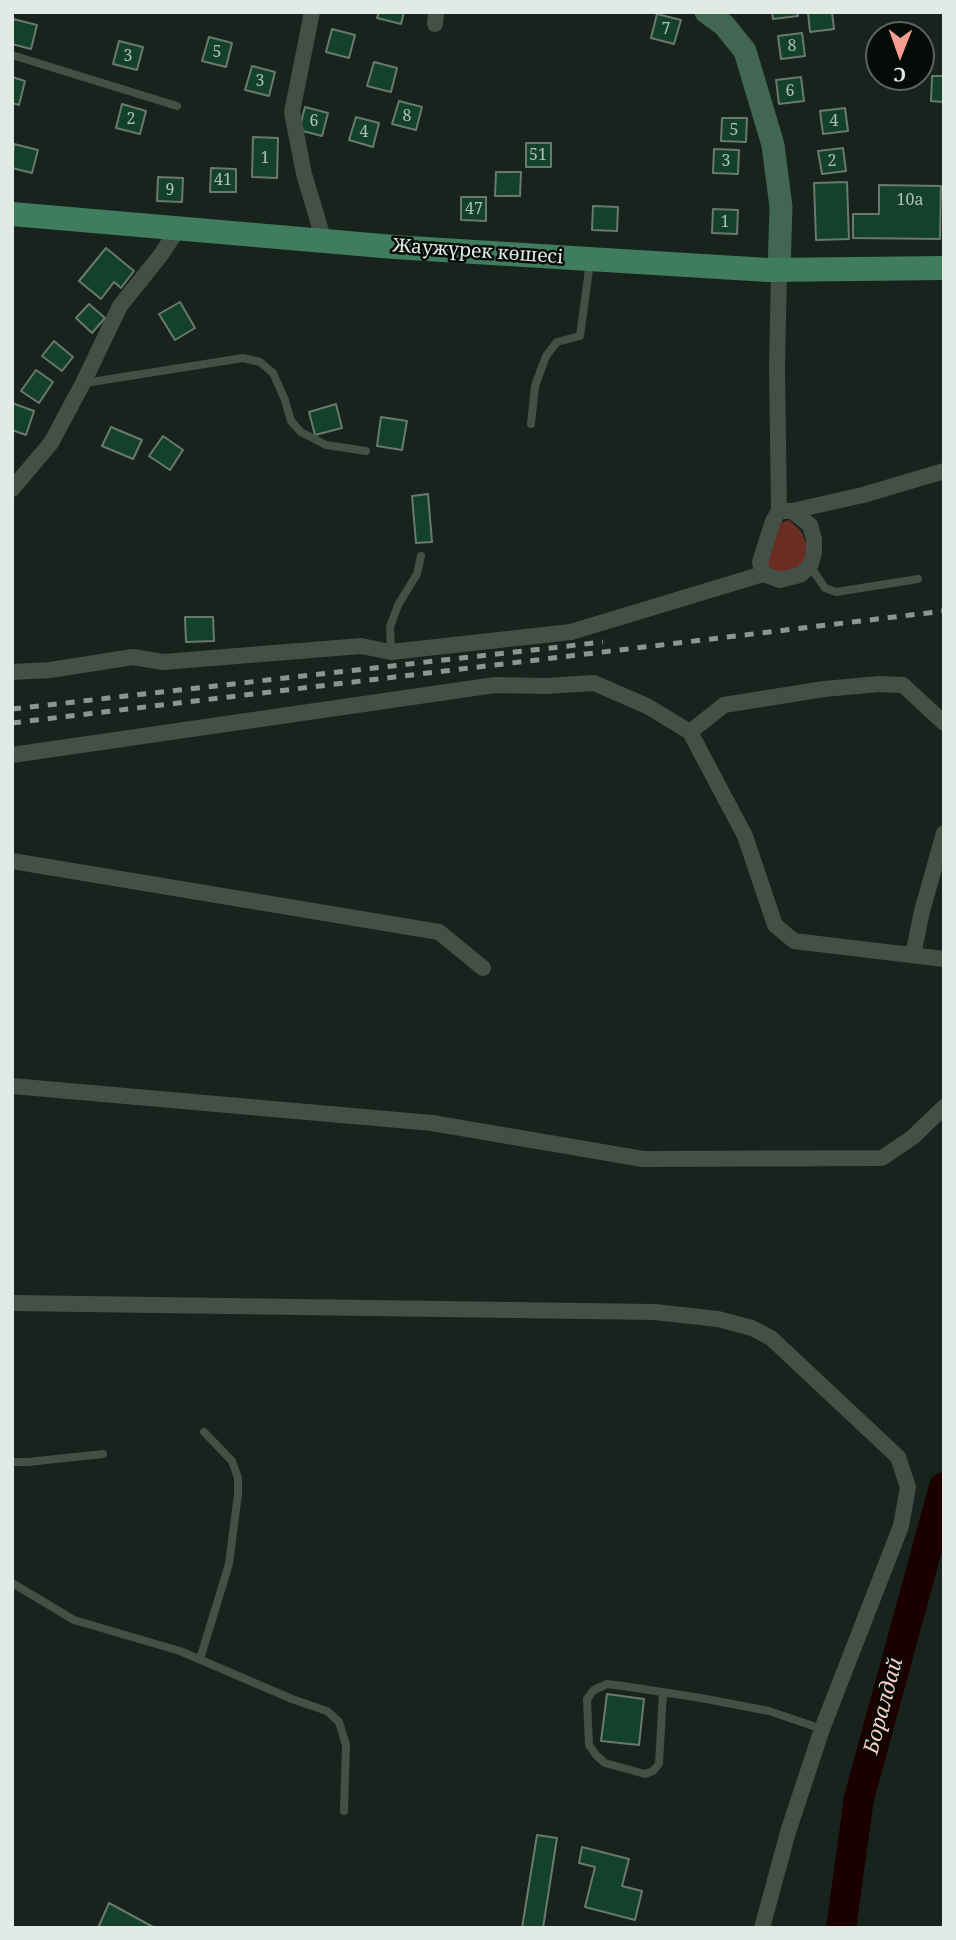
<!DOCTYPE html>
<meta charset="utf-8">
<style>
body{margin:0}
#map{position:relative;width:956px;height:1940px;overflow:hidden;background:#17231c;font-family:"Noto Serif",serif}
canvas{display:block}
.frame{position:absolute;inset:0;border:14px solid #e1eae4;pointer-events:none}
.north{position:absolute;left:865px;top:21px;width:70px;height:70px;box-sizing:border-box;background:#060b08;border:2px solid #5e6460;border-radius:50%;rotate:181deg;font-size:19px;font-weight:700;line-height:28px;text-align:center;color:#e1eae4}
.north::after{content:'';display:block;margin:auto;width:24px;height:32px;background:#f59d8e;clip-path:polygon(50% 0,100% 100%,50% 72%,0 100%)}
</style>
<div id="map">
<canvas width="956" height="1940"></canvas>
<div class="frame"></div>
<div class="north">С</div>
</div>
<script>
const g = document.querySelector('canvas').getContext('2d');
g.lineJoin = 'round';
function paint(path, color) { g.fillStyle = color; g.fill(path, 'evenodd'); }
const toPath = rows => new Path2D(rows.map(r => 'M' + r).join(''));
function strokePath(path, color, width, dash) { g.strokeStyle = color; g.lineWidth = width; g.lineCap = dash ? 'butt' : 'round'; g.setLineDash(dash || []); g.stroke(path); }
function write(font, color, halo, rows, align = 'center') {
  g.font = font + ' "Noto Serif",serif'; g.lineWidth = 5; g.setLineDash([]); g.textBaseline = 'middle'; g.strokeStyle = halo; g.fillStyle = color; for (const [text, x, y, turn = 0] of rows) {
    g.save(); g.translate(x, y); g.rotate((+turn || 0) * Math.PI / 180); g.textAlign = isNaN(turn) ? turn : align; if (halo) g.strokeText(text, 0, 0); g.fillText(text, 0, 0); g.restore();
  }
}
const green = toPath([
 [789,520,801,531,806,543,807,560,800,570,783,576,771,570,766,561,778,524]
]);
const river = toPath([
 [841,1928,859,1798,944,1487]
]);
const building = toPath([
 [379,12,404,12,401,24,377,18,379,12],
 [772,12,797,12,798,16,773,19,772,12],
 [808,12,832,12,834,29,810,32,808,12],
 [657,14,681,20,674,44,651,38,657,14],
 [13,19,37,25,31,49,12,44,13,19],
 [332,29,355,35,349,58,326,52,332,29],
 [802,33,805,56,781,59,778,36,802,33],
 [209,37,232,43,226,67,202,61,209,37],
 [119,41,143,47,137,70,113,64,119,41],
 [374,62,397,68,391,92,367,86,374,62],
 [252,66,275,72,269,96,245,90,252,66],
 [932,76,944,76,944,102,931,101,932,76],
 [12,77,25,81,19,105,12,103,12,77],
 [801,77,804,101,779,104,776,80,801,77],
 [399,101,422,107,416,130,392,124,399,101],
 [122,104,146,111,140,134,116,128,122,104],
 [305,107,328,113,322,136,299,130,305,107],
 [845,108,848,131,823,134,820,111,845,108],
 [356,117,379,123,373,147,349,140,356,117],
 [722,118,747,118,746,142,721,141,722,118],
 [253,137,278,138,277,178,252,177,253,137],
 [526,143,551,143,551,167,526,167,526,143],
 [14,144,38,150,32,173,12,168,14,144],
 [843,148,846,171,822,174,818,151,843,148],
 [714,149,739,150,738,174,713,173,714,149],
 [211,168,236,169,236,192,210,192,211,168],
 [496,172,521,172,520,196,495,196,496,172],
 [158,177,183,178,182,202,157,201,158,177],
 [847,182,849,239,816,240,814,183,847,182],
 [879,185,941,186,940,239,853,238,853,214,879,214,879,185],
 [461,197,486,197,486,221,461,220,461,197],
 [593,206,618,207,617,231,592,230,593,206],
 [713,209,738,210,737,234,712,233,713,209],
 [106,248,134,271,121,288,114,282,101,299,79,281,106,248],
 [180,302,195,328,175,340,159,314,180,302],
 [89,304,105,318,92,333,76,318,89,304],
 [54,341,73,357,62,371,42,356,54,341],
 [36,370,53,382,39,403,21,391,36,370],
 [12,403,34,411,26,435,12,430,12,403],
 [336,404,342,428,315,435,309,412,336,404],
 [381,417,407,421,402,450,377,446,381,417],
 [111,427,142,440,133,459,102,446,111,427],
 [163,436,183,450,170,470,149,456,163,436],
 [428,494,432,542,416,543,412,496,428,494],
 [185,617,213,617,214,641,186,642,185,617],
 [607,1694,644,1699,639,1745,601,1741,607,1694],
 [537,1835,557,1838,543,1928,522,1928,537,1835],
 [582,1847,629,1859,622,1886,642,1891,635,1920,585,1907,595,1867,579,1863,582,1847],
 [109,1903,155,1928,98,1928,109,1903]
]);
const path = toPath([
 [912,1928,912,1927]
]);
const lane = toPath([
 [12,55,177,106],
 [85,383,243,358,260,362,273,373,285,400,291,421,301,432,326,445,366,451],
 [531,424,535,386,546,356,557,342,580,336,590,262],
 [810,566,825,588,836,592,918,579],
 [391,652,390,627,398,605,417,574,421,556],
 [12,1462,28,1462,103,1454],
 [12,1583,74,1620,180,1651,292,1699,327,1711,339,1722,346,1745,344,1811],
 [200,1659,229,1564,238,1494,238,1478,232,1461,204,1432],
 [663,1692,659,1764,653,1771,645,1774,605,1763,596,1755,589,1745,587,1699,594,1690,607,1684,623,1686,701,1698,769,1711,822,1729]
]);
const street = toPath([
 [312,12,292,112,304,174,324,241],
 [435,24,436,12],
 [12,489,51,443,83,383,120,306,160,256,178,229],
 [779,511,777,367,779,270],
 [792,511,863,495,944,471],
 [12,672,50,670,133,657,163,662,361,646,391,652,571,632,763,574,780,580,800,575,810,566,814,553,814,539,810,525,792,511,779,511,773,521,760,562,763,574],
 [690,732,724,705,824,689,880,684,903,685,944,723],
 [12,755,495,685,545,686,594,683,647,706,690,732,745,836,775,925,794,941,944,959],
 [12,861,439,932,483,968],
 [913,955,922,911,944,833],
 [12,1086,432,1123,643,1159,882,1158,913,1137,944,1107],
 [12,1303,655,1312,718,1319,752,1328,771,1338,898,1457,908,1487,901,1526,822,1729,788,1832,762,1928]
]);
const secondary = toPath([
 [706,12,724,25,745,51,773,145,781,207,779,270]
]);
const primary = toPath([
 [12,214,394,247,768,270,944,268]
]);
const rail = toPath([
 [12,709,603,642],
 [12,723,944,611]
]);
const numberNames = [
 ["7",666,29],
 ["8",792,46],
 ["5",217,52],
 ["3",128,56],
 ["3",260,81],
 ["6",790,91],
 ["8",407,116],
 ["2",131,119],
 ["6",314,121],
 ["4",834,121],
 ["5",734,130],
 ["4",364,132],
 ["51",538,155],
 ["1",265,158],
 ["3",726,161],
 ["2",832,161],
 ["41",223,180],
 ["9",170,190],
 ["10а",910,200],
 ["47",474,209],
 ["1",725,222]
];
const streetNames = [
 ["Жаужүрек көшесі",478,252,4]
];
const waterNames = [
 ["Боралдай",884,1706,-75]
];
paint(green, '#6a2d24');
strokePath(river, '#1c0000', 30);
paint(building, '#14412c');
strokePath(building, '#6a7970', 2);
strokePath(path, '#76817a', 2.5, [7, 3.5]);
strokePath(lane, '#425048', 8);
strokePath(street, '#425048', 16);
strokePath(secondary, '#416654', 23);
strokePath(primary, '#407d5f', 24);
strokePath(rail, '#8c9690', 5, [9, 9]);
write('16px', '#aec0b6', null, numberNames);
write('19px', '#e1eae4', '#060b08', streetNames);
write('italic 21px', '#fbcdc5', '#060b08', waterNames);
</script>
